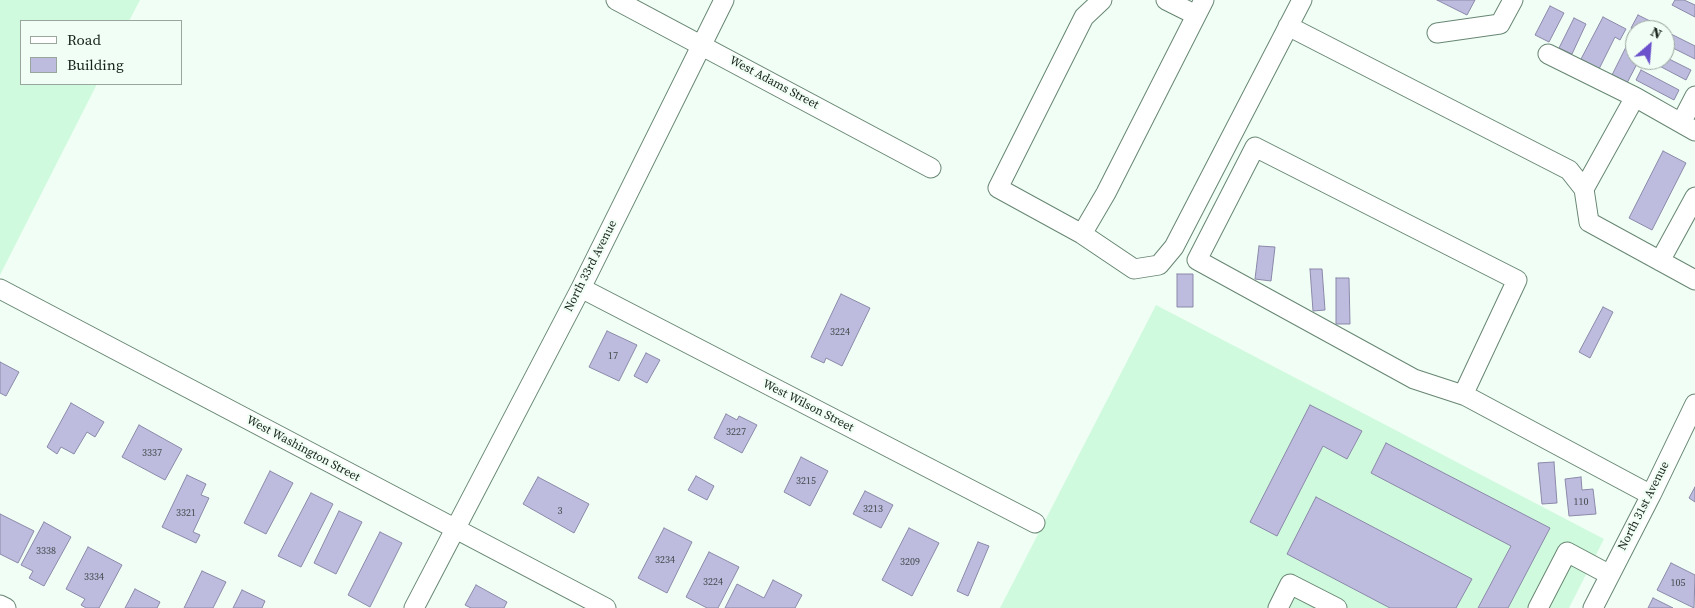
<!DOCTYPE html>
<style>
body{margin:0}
#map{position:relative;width:1695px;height:608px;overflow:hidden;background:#f1fef5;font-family:"Source Serif 4",serif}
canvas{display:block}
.legend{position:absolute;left:20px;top:20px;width:162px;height:65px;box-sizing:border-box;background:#f1fef5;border:1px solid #99a69d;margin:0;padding:6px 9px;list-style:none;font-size:15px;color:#152119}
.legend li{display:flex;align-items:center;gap:10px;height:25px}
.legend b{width:25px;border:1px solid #99a69d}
.north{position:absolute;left:1625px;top:20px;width:50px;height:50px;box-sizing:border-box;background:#f1fef5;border:1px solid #99a69d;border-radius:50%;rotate:27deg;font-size:14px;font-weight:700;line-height:20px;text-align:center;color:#152119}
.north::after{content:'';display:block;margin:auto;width:18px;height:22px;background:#6b52cc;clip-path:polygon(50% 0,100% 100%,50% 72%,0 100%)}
</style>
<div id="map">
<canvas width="1695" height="608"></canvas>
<ul class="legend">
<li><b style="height:6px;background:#fff"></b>Road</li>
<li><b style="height:14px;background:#bebcde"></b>Building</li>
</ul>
<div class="north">N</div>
</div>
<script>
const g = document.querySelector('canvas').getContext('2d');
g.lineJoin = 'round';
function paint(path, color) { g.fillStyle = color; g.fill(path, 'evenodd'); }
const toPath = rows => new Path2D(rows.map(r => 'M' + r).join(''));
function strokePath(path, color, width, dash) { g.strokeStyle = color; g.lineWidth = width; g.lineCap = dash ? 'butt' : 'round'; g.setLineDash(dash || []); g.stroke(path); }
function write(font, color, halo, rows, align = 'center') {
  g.font = font + ' "Source Serif 4",serif'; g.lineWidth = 4.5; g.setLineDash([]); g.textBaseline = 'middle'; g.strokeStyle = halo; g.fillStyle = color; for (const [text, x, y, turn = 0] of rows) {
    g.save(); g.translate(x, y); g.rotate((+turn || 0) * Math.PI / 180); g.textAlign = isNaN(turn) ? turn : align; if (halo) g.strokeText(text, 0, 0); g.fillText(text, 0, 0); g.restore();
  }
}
const built = toPath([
 [0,0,140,0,129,21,21,21,21,84,97,84,0,275],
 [1156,305,1604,539,1569,608,1000,608]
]);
const building = toPath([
 [1437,0,1475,0,1467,15,1437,0],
 [1675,0,1684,0,1695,5,1695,17,1672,5,1675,0],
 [1550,6,1564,13,1549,42,1535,35,1550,6],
 [1638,15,1654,23,1651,30,1635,30,1631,28,1638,15],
 [1603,17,1626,29,1620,40,1615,37,1599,69,1581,59,1603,17],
 [1574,18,1586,24,1572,54,1559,48,1574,18],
 [1665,31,1695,46,1695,59,1665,44,1665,31],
 [1628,43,1635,46,1635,60,1639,60,1627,83,1612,75,1628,43],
 [1665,57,1691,70,1686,80,1648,60,1665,60,1665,57],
 [1641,70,1679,90,1674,100,1636,80,1641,70],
 [1663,151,1686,163,1652,230,1629,218,1663,151],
 [1259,246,1275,247,1271,281,1255,279,1259,246],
 [1310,269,1322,269,1325,310,1313,311,1310,269],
 [1177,274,1193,274,1193,307,1177,307,1177,274],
 [1336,278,1349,278,1350,324,1336,324,1336,278],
 [841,294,870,308,842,366,826,358,824,363,811,357,841,294],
 [1603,307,1613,312,1590,358,1579,352,1603,307],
 [607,331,637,345,619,381,589,367,607,331],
 [646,353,660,360,647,383,634,376,646,353],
 [0,362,19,372,6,396,0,393,0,362],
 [71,403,104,422,95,437,87,432,74,454,61,447,57,454,47,447,71,403],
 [1310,405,1362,431,1347,459,1323,446,1277,536,1250,522,1310,405],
 [726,414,737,420,739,416,757,425,742,453,714,438,726,414],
 [139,425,182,449,165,480,122,457,139,425],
 [1386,443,1550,528,1508,608,1478,608,1511,546,1371,473,1386,443],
 [801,457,828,471,810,506,784,492,801,457],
 [1554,462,1557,503,1542,504,1538,463,1554,462],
 [270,471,293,483,266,534,244,523,270,471],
 [187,475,206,484,201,495,209,498,193,532,200,535,196,543,162,527,187,475],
 [696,476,714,486,707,500,688,490,696,476],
 [538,477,589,504,574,533,523,504,538,477],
 [1581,477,1582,490,1593,489,1596,514,1569,516,1565,479,1581,477],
 [1695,487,1695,502,1689,498,1695,487],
 [865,491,893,505,881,528,853,514,865,491],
 [311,493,333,504,301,567,278,556,311,493],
 [1316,497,1472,579,1456,608,1390,608,1287,554,1316,497],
 [339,511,362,522,336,574,314,563,339,511],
 [0,514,34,531,18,563,0,554,0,514],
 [44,522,71,537,44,586,29,578,33,571,21,565,44,522],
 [664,528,692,542,667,593,638,578,664,528],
 [909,528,939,543,912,596,882,580,909,528],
 [380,532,402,543,370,607,348,595,380,532],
 [978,542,989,546,968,596,957,591,978,542],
 [88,547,122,565,99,608,86,608,81,605,85,599,66,589,88,547],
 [709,552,739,567,718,608,707,608,686,597,709,552],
 [1671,563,1695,575,1694,608,1657,590,1671,563],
 [202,571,226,582,213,608,184,608,202,571],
 [773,580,802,595,795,608,725,608,737,584,764,598,773,580],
 [476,585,507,602,504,608,471,608,465,605,476,585],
 [135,589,160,602,157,608,125,608,135,589],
 [242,590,265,601,262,608,233,608,242,590],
 [1653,598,1673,608,1648,608,1653,598]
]);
const minor = toPath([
 [616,0,931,168],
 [1102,0,1084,17,998,188,1082,234,1134,269,1159,265,1174,247,1302,0],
 [1166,0,1196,15],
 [1288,26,1569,170,1584,189,1589,222,1695,280],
 [1437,33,1500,24,1513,0],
 [1548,54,1635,97],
 [1681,123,1695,96],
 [1584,189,1635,97,1695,131],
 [1082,234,1106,193,1204,0],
 [1660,261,1695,197],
 [581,288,1035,523],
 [0,289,606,608],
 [1463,395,1517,280,1255,147,1197,260,1414,379,1463,395,1466,396,1651,495],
 [0,605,6,608],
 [414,608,581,288,724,0],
 [1278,608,1290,584,1337,608],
 [1538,608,1567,552,1610,575],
 [1593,608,1651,495,1695,404]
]);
const numberNames = [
 ["3224",840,332],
 ["17",613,356],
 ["3227",736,432],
 ["3337",152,453],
 ["3215",806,481],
 ["110",1581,502],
 ["3213",873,509],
 ["3",560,511],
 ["3321",186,513],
 ["3338",46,551],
 ["3234",665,560],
 ["3209",910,562],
 ["3334",94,577],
 ["3224",713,582],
 ["105",1678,583]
];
const streetNames = [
 ["West Adams Street",774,83,28],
 ["North 33rd Avenue",591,266,-63],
 ["West Wilson Street",808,406,27],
 ["West Washington Street",303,449,28],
 ["North 31st Avenue",1644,506,-63]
];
paint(built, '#d0fade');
paint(building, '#bebcde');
strokePath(building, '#8b89a9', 1);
strokePath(minor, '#678672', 21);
strokePath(minor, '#fff', 19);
write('10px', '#3f484a', null, numberNames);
write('12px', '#152119', '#f1fef5', streetNames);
</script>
